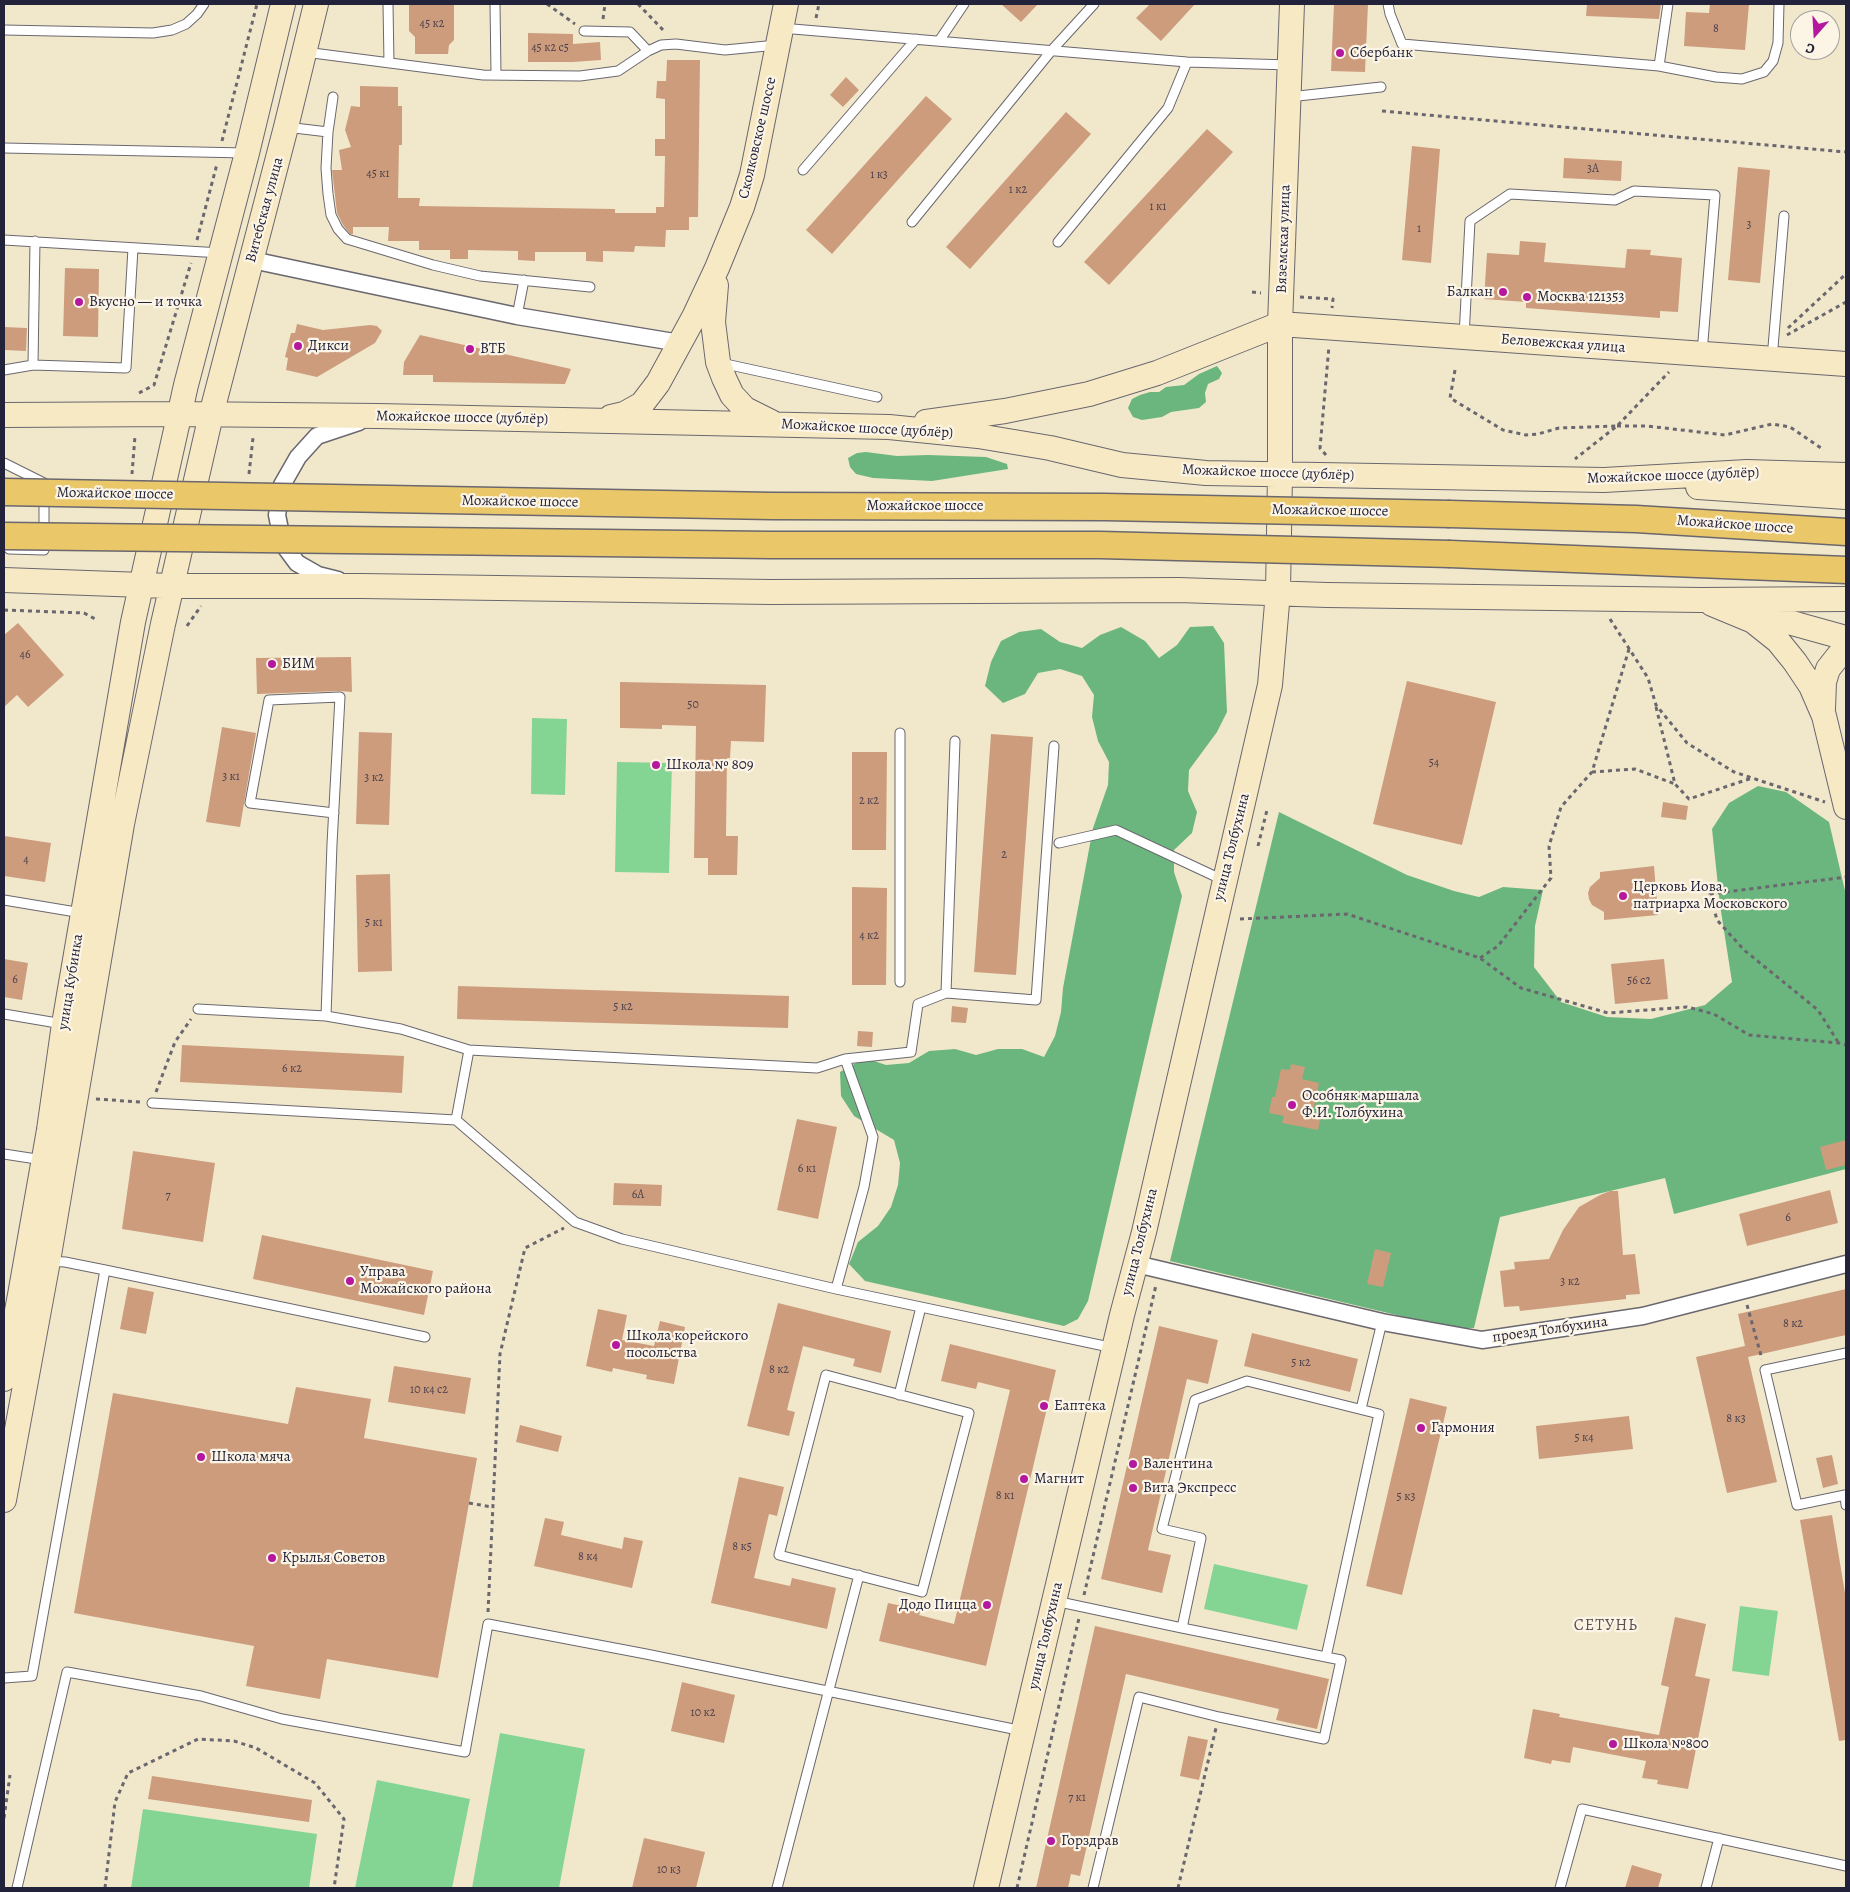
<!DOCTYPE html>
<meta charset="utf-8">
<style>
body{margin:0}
#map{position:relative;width:1850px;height:1892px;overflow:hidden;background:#f1e8cc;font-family:Alegreya,serif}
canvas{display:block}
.frame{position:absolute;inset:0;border:5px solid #22223b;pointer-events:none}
.north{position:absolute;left:1790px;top:10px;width:50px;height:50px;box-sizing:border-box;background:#fcf5e5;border:1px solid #a5a1a1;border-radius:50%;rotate:199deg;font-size:14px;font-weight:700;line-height:20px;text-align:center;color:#22223b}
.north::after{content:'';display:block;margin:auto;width:18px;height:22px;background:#b5179e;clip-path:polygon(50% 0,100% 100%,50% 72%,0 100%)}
</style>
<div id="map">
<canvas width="1850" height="1892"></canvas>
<div class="frame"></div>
<div class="north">С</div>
</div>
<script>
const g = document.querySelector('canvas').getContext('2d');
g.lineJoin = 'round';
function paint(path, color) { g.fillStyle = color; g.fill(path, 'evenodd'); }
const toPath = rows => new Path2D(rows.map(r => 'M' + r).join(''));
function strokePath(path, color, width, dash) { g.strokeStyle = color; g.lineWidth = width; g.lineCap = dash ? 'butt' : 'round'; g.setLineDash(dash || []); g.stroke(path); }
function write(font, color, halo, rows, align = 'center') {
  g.font = font + ' Alegreya,serif'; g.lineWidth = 4.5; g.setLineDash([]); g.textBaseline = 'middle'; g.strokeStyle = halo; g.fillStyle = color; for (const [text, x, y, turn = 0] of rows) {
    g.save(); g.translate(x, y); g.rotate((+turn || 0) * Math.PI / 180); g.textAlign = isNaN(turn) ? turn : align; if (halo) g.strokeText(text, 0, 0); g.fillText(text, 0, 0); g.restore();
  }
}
const green = toPath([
 [532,718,567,719,565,795,531,794],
 [617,762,672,763,669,873,615,872],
 [1214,1564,1308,1585,1297,1630,1204,1609],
 [1740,1606,1778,1611,1769,1676,1732,1671],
 [500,1733,585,1749,559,1888,472,1888],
 [377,1780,470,1799,452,1888,355,1888],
 [143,1809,317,1834,309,1888,131,1888]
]);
const forest = toPath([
 [1217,366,1222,373,1219,379,1208,384,1205,393,1206,402,1199,408,1171,412,1162,417,1142,420,1133,417,1128,408,1132,399,1140,395,1150,392,1159,392,1166,387,1184,385,1199,374],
 [866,452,897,456,928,455,986,457,1007,464,1008,469,932,481,873,478,856,474,850,467,848,458,857,453],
 [1213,626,1224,643,1227,712,1217,732,1189,770,1188,791,1197,812,1192,833,1174,850,1174,872,1182,896,1088,1301,1078,1319,1064,1326,865,1281,849,1264,858,1242,878,1226,891,1207,898,1185,900,1163,894,1140,854,1116,841,1096,840,1072,865,1058,886,1065,909,1063,929,1051,955,1049,976,1055,998,1049,1022,1049,1044,1057,1055,1036,1061,1012,1063,988,1093,828,1108,785,1109,762,1098,741,1092,717,1094,695,1082,676,1060,669,1038,673,1025,694,1003,703,985,686,991,662,1001,641,1019,632,1041,629,1060,642,1082,648,1100,635,1121,627,1145,641,1159,658,1177,645,1190,627],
 [1758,786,1786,792,1829,822,1846,895,1846,1169,1674,1214,1665,1178,1500,1217,1474,1328,1451,1328,1170,1261,1279,812,1407,875,1454,891,1479,897,1503,887,1543,890,1535,926,1534,967,1561,1002,1607,1017,1651,1019,1705,1005,1732,982,1720,905,1712,829,1729,803]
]);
const building = toPath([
 [409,4,454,4,454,40,449,45,448,54,415,54,415,37,409,31],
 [1001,4,1038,4,1021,22],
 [1150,4,1195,4,1161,41,1136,18],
 [1334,4,1368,4,1365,72,1331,71],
 [1587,4,1661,4,1659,19,1586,16],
 [1710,4,1749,4,1745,50,1684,46,1686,12,1709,13],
 [528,33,573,34,573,44,600,42,601,60,573,62,528,62],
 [667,60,700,60,698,217,689,217,689,230,666,230,665,247,635,246,634,252,603,251,603,262,586,261,586,252,535,252,535,261,518,260,518,251,468,250,468,259,450,259,450,250,419,250,419,241,388,241,389,227,353,227,353,234,350,234,343,225,337,213,332,170,342,170,339,150,351,147,345,130,351,106,360,107,360,86,398,87,398,106,402,106,402,145,399,145,398,198,420,198,419,206,615,209,615,213,656,213,656,207,664,207,665,156,655,156,655,139,665,139,665,99,656,98,657,81,666,81],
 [846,77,859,90,843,107,830,95],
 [926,96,952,119,832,254,806,230],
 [1066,112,1091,134,970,269,946,247],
 [1207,129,1233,152,1109,285,1084,262],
 [1412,146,1440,149,1431,263,1402,260],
 [1564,158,1622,161,1621,181,1563,178],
 [1738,167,1770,170,1760,283,1728,280],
 [1520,241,1546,243,1544,262,1625,268,1627,249,1651,250,1650,255,1682,258,1678,312,1660,311,1660,318,1526,308,1526,302,1484,299,1487,253,1519,255],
 [65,268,99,269,98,337,63,336],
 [297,324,323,330,370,325,377,326,382,331,375,343,317,377,286,370,288,358,285,357,291,333,295,333],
 [4,327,27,328,26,351,4,350],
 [420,335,571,369,565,384,433,382,433,375,403,375,404,362],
 [18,623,64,675,28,707,17,695,4,707,4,635],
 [351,657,352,692,340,691,257,694,256,658],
 [1407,681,1496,702,1462,845,1373,824],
 [620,682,766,685,764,742,731,741,730,758,727,758,726,836,738,836,737,875,708,875,708,858,694,858,696,726,662,725,662,729,620,728],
 [222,727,256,733,240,827,206,822],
 [359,732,392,733,389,825,356,824],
 [991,734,1033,737,1016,975,974,972],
 [852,752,887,752,886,850,852,850],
 [1663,802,1688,806,1686,820,1661,817],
 [4,836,51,843,45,882,4,876],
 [1654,866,1658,915,1604,920,1604,912,1592,905,1589,899,1588,893,1590,887,1600,878,1600,872],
 [390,874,392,971,358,972,356,875],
 [852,887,887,888,886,985,852,985],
 [4,959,28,963,22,1000,4,997],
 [1664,959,1668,999,1615,1004,1611,964],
 [458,986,789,996,788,1028,457,1019],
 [952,1006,968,1008,966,1023,951,1022],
 [858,1031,873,1032,872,1047,857,1046],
 [182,1045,404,1056,402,1093,180,1082],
 [1291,1064,1305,1067,1302,1079,1319,1083,1313,1113,1321,1115,1318,1130,1282,1123,1284,1116,1269,1113,1272,1097,1275,1097,1281,1069,1290,1070],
 [797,1119,837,1127,818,1219,777,1210],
 [1846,1140,1846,1165,1826,1170,1820,1147],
 [133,1151,215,1163,203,1242,122,1229],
 [614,1183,662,1185,661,1206,613,1205],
 [1830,1190,1838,1223,1747,1246,1739,1214],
 [1610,1191,1618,1191,1623,1255,1635,1254,1640,1294,1626,1295,1626,1299,1520,1311,1519,1306,1504,1307,1500,1271,1515,1269,1514,1262,1549,1259,1563,1230,1579,1207,1600,1195],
 [262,1235,433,1271,424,1315,253,1279],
 [1375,1249,1391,1253,1383,1287,1367,1284],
 [128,1287,154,1292,146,1334,120,1329],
 [1846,1289,1846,1335,1748,1357,1777,1482,1727,1493,1696,1357,1745,1346,1738,1314],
 [778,1303,891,1331,881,1373,853,1366,855,1359,803,1346,787,1410,795,1412,789,1436,747,1426],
 [598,1309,627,1315,622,1340,654,1346,660,1321,685,1327,674,1384,646,1379,647,1375,613,1368,612,1372,586,1366],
 [1159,1326,1218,1340,1208,1384,1187,1379,1148,1550,1171,1555,1162,1593,1101,1579],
 [1252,1333,1358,1359,1350,1392,1244,1366],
 [950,1344,1056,1370,986,1666,879,1641,888,1603,921,1610,919,1615,954,1624,1010,1390,978,1382,976,1389,941,1381],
 [394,1366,471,1378,465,1414,388,1402],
 [296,1387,371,1399,364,1438,477,1458,438,1678,327,1659,320,1699,246,1686,254,1646,74,1613,113,1393,288,1424],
 [1410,1398,1447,1407,1402,1595,1366,1586],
 [1629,1416,1633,1449,1539,1459,1536,1426],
 [520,1425,562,1436,558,1452,516,1442],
 [1832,1455,1838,1484,1823,1488,1816,1458],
 [739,1477,784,1487,777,1516,769,1514,754,1578,790,1586,792,1578,836,1588,827,1629,711,1603],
 [1832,1515,1846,1599,1846,1740,1839,1741,1800,1520],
 [545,1518,564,1522,561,1535,622,1549,624,1537,643,1541,632,1588,534,1566],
 [1675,1617,1706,1624,1695,1676,1710,1679,1688,1789,1657,1784,1658,1780,1642,1778,1646,1761,1573,1747,1570,1763,1552,1760,1551,1764,1524,1758,1533,1709,1560,1714,1559,1717,1659,1735,1669,1687,1661,1685],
 [1095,1626,1329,1679,1317,1729,1276,1720,1279,1709,1126,1674,1080,1876,1071,1874,1068,1888,1036,1888],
 [682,1682,735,1695,724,1743,671,1731],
 [1188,1736,1208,1740,1199,1780,1180,1776],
 [152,1776,312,1800,309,1822,148,1799],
 [644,1838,705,1852,696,1888,632,1888],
 [1632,1865,1662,1874,1658,1888,1625,1888]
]);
const path = toPath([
 [547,4,575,24],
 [638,4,665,32],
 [816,18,819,4],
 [603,19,605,4],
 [1382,111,1846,152],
 [222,141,257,4],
 [197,240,217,164],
 [1252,292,1261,293],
 [1300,297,1333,299,1332,308],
 [1788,328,1846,274],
 [1787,335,1846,302],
 [1455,370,1450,398,1503,430,1526,435,1538,434,1559,428,1617,426,1575,459],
 [139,393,154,385,191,263],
 [1618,425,1669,372],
 [1617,426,1647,426,1725,435,1772,424,1790,427,1824,450],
 [1326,455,1320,448,1329,346],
 [132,474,135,436],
 [249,474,253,438],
 [4,610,84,613,97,620],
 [1610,619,1648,678,1656,705,1687,743,1734,772,1825,802],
 [187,626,201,606],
 [1656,707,1675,784,1689,799,1752,778],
 [1592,772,1635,769,1675,784],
 [1258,846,1267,810],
 [1240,919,1347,914,1480,958,1521,988,1608,1013,1687,1007,1714,1014,1749,1035,1839,1043,1846,1045],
 [1480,958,1498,946,1551,878,1549,846,1561,807,1592,772,1629,649],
 [1838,1042,1818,1010,1744,950,1717,920,1710,894,1846,877],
 [156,1092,175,1042,191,1019],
 [96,1099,140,1102],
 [1747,1305,1762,1359],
 [469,1503,492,1507],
 [1084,1595,1156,1285],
 [488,1612,500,1354,525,1248,564,1228],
 [4,1818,10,1775],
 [105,1888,115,1802,128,1773,198,1739,234,1741,256,1748,315,1783,344,1819,334,1888],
 [1017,1888,1079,1618],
 [1178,1888,1216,1728]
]);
const lane = toPath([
 [388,4,389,63],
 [495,4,496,74],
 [1388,4,1390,14,1402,44,1659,66,1716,77,1742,79,1764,72,1773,61,1778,43,1779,4],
 [781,28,1187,62,1290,65],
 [4,30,153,33,172,30,186,24,197,14,204,4],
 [584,31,630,32,648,51],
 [939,41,964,4],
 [305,52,483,75,580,76,618,71,648,51,661,45,676,44,725,50,777,45],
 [1659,66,1668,4],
 [333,97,328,132,326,168,328,194,331,215,338,229,347,239,433,265,480,276,590,287],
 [1289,97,1381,87],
 [286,127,328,132],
 [4,148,246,153],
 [803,170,916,39],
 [912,222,1052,50,1094,4],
 [4,240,221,253],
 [1058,242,1168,108,1187,62],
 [517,316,524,280],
 [1464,337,1470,221,1510,194,1615,200,1634,191,1715,195,1702,353],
 [1772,359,1784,216],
 [721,363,877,397],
 [33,365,35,241],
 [4,370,33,365,126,368,133,248],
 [4,463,44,483,44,550,9,549],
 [1059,843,1116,830,1223,880],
 [4,900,82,913],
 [900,982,900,733],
 [946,993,1036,1000,1054,746],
 [198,1009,326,1016,401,1029,469,1050,456,1120],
 [4,1014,63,1024],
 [326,1016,332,844,340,697,269,700,250,803,334,813],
 [469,1050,817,1068,845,1059,873,1137,864,1187,836,1289],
 [845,1059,911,1052,918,1004,946,993,955,741],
 [152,1103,456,1120,575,1222,622,1239,836,1289,1114,1348],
 [4,1154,43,1160],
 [48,1261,65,1262,105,1270,425,1337],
 [1846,1353,1765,1370,1797,1505,1845,1495,1846,1505],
 [826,1375,969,1413,922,1592,779,1555,826,1375],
 [899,1395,921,1307],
 [1361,1409,1382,1322],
 [1055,1601,1182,1628],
 [4,1678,32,1676,105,1270],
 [17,1888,67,1672,201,1696,282,1719,465,1752,488,1624,646,1654,1023,1731],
 [777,1888,859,1575],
 [1093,1888,1139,1697,1219,1717,1324,1739,1341,1660,1326,1657,1379,1414,1247,1381,1195,1400,1162,1529,1201,1538,1182,1628,1326,1657],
 [1560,1888,1582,1809,1846,1866],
 [1706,1888,1719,1838]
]);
const street = toPath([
 [252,260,517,316,680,343],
 [338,580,318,575,297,563,283,544,277,515,282,485,298,457,317,436,359,422],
 [1136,1264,1382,1322,1482,1340,1643,1316,1846,1264]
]);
const secondary = toPath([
 [716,285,713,322,718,362,724,378,732,395,745,409,771,422],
 [4,415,179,414,378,416,889,427,978,436,1050,448,1122,465,1206,473,1604,480,1747,472,1846,475],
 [611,417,624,414,642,404,658,383,694,317,717,268,742,207,752,175,786,4],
 [926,422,1005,411,1089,394,1157,373,1280,324,1846,364],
 [1698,487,1846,497],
 [4,580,171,586,362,586,771,592,1179,590,1327,595,1701,600,1846,599],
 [1712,604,1753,621,1778,641,1795,662,1811,686,1824,716,1846,807],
 [1745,610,1846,638],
 [1823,709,1824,682,1828,669,1839,655,1846,652],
 [4,1379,20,1295,49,1130,64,1024,133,622,186,385,247,153,283,4],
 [4,1500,48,1261,122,824,163,624,211,415,286,127,316,4],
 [986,1888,1122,1315,1144,1232,1270,685,1278,592,1280,474,1280,324,1292,4]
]);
const primary = toPath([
 [1450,514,1636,519,1846,532],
 [1450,554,1846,570]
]);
const primaryBridge = toPath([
 [4,492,772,506,1105,507,1450,514],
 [4,536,771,545,1100,545,1450,554]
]);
const markers = [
 [1340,53,5,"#b5179e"],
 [1503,292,5,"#b5179e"],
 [1527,297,5,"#b5179e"],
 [79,302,5,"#b5179e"],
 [298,346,5,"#b5179e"],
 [470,349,5,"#b5179e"],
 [272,664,5,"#b5179e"],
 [656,765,5,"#b5179e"],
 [1623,896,5,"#b5179e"],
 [1292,1105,5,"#b5179e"],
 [350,1281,5,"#b5179e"],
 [616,1345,5,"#b5179e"],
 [1044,1406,5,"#b5179e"],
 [1421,1428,5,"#b5179e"],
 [201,1457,5,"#b5179e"],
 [1133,1464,5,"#b5179e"],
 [1024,1479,5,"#b5179e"],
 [1133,1488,5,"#b5179e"],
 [272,1558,5,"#b5179e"],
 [987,1605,5,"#b5179e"],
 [1613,1744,5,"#b5179e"],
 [1051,1841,5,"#b5179e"]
];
const numberNames = [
 ["45 к2",432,24],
 ["8",1716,29],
 ["45 к2 с5",550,48],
 ["3А",1593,169],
 ["45 к1",378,174],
 ["1 к3",879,175],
 ["1 к2",1018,190],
 ["1 к1",1158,207],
 ["3",1749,225],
 ["1",1419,229],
 ["46",25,655],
 ["50",693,705],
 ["54",1434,763],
 ["3 к1",231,777],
 ["3 к2",374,778],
 ["2 к2",869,801],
 ["2",1004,855],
 ["4",26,860],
 ["5 к1",374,923],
 ["4 к2",869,936],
 ["6",15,980],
 ["56 с2",1639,981],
 ["5 к2",623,1007],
 ["6 к2",292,1069],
 ["6 к1",807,1169],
 ["6А",638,1195],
 ["7",168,1196],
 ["6",1788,1218],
 ["3 к2",1570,1282],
 ["8 к2",1793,1324],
 ["5 к2",1301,1363],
 ["8 к2",779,1370],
 ["10 к4 с2",429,1390],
 ["8 к3",1736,1419],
 ["5 к4",1584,1438],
 ["8 к1",1005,1496],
 ["5 к3",1406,1497],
 ["8 к5",742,1547],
 ["8 к4",588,1557],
 ["10 к2",703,1713],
 ["7 к1",1077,1798],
 ["10 к3",669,1870]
];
const poiNames = [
 ["Сбербанк",1350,53],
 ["Балкан",1493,292,"right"],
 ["Москва 121353",1537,297],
 ["Вкусно — и точка",89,302],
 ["Дикси",308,346],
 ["ВТБ",480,349],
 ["БИМ",282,664],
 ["Школа № 809",666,765],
 ["Церковь Иова,",1633,887],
 ["патриарха Московского",1633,904],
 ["Особняк маршала",1302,1096],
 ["Ф.И. Толбухина",1302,1113],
 ["Управа",360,1272],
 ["Можайского района",360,1289],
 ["Школа корейского",626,1336],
 ["посольства",626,1353],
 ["Еаптека",1054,1406],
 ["Гармония",1431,1428],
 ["Школа мяча",211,1457],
 ["Валентина",1143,1464],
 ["Магнит",1034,1479],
 ["Вита Экспресс",1143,1488],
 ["Крылья Советов",282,1558],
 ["Додо Пицца",977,1605,"right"],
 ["Школа №800",1623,1744],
 ["Горздрав",1061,1841]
];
const streetNames = [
 ["Сколковское шоссе",758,138,-77],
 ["Витебская улица",265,210,-75],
 ["Вяземская улица",1284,239,-88],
 ["Беловежская улица",1563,344,4],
 ["Можайское шоссе (дублёр)",462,418,1],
 ["Можайское шоссе (дублёр)",867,429,3],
 ["Можайское шоссе (дублёр)",1268,473,2],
 ["Можайское шоссе (дублёр)",1673,476,-2],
 ["Можайское шоссе",115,494,1],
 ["Можайское шоссе",520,502,1],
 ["Можайское шоссе",925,506],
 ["Можайское шоссе",1330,511,1],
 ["Можайское шоссе",1735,525,4],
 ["улица Толбухина",1232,847,-76],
 ["улица Кубинка",71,982,-81],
 ["улица Толбухина",1140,1242,-76],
 ["проезд Толбухина",1550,1330,-8],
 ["улица Толбухина",1046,1636,-77]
];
const neighbourhoodNames = [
 ["СЕТУНЬ",1606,1626]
];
paint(green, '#84d494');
paint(forest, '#6bb67e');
paint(building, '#cc9c7d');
strokePath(lane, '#6a676e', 11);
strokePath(street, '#6a676e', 19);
strokePath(secondary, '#6a676e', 26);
strokePath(primary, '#6a676e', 29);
strokePath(path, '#6a676e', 3, [4, 4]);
strokePath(lane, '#fff', 9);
strokePath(street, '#fff', 16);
strokePath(secondary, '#f7e9c3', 24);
strokePath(primary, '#eac769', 26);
strokePath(primaryBridge, '#6a676e', 29, []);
strokePath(primaryBridge, '#eac769', 26);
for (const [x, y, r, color] of markers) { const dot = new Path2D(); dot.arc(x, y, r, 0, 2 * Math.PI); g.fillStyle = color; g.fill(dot); strokePath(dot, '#fcf5e5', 2); }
write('12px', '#4c404c', null, numberNames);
write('15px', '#22223b', '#fcf5e5', poiNames, 'left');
write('15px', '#22223b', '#fcf5e5', streetNames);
g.letterSpacing = '1px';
write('16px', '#5e4d52', '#fcf5e5', neighbourhoodNames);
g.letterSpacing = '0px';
</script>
